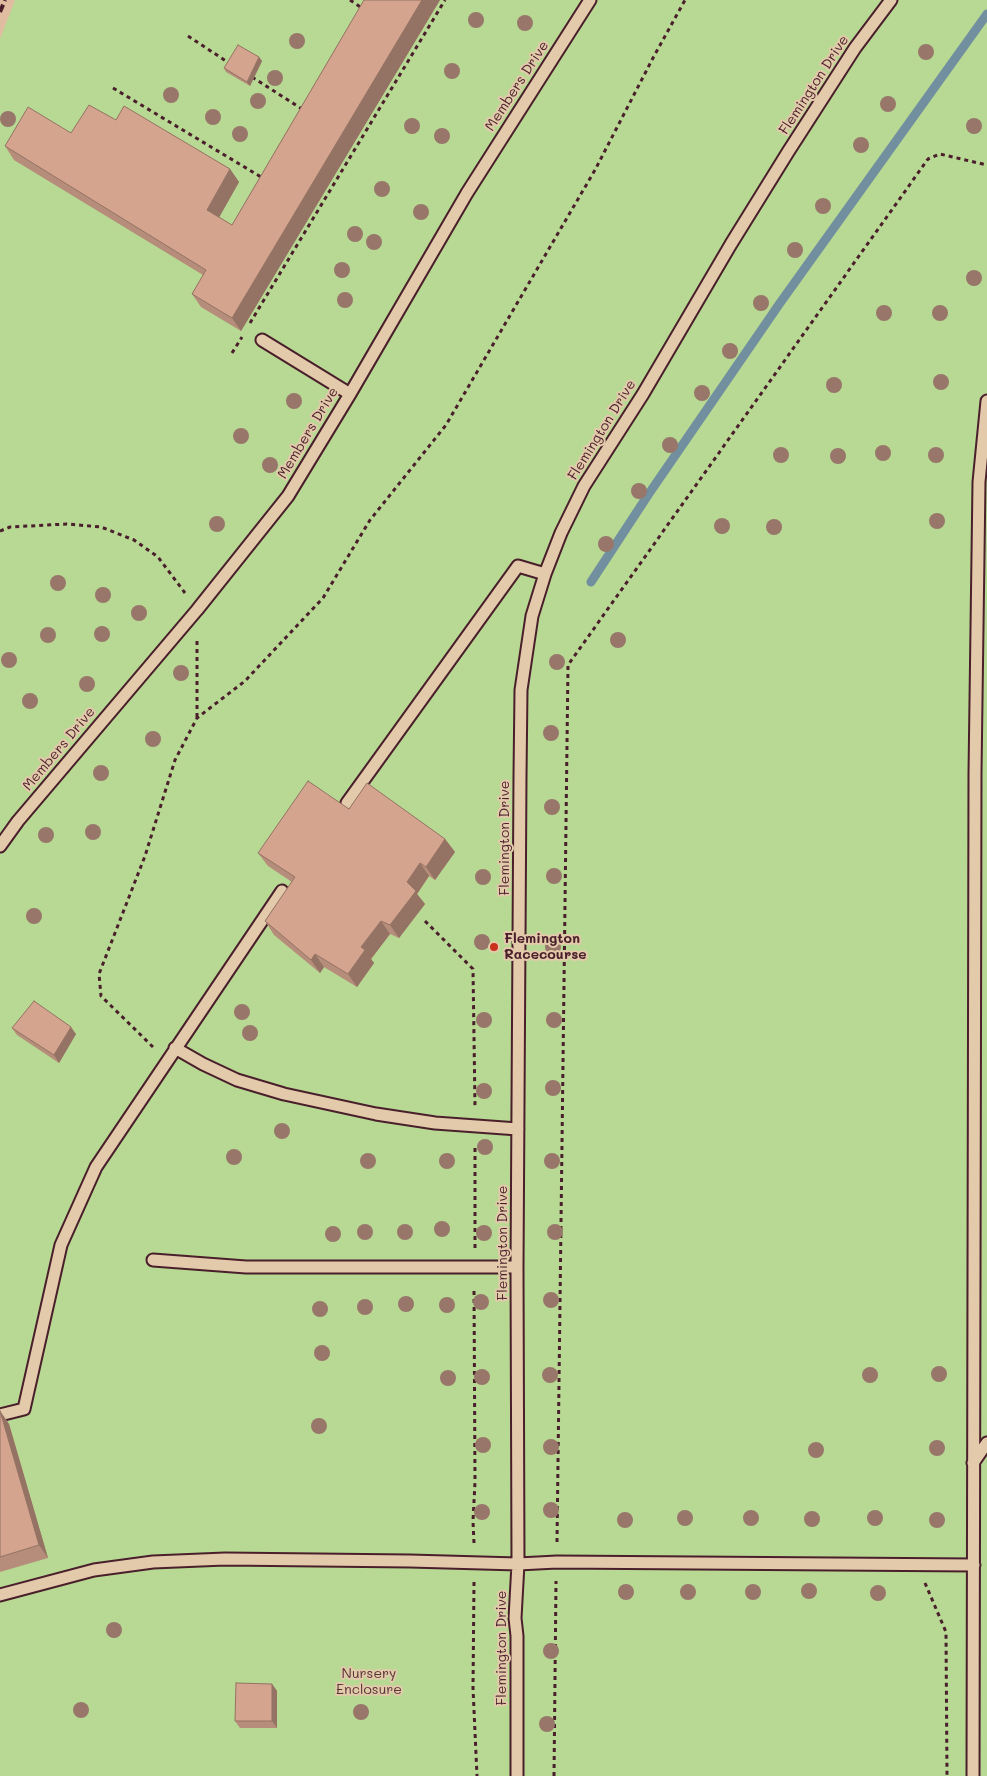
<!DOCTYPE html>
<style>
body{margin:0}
canvas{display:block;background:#eacaaa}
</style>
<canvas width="987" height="1776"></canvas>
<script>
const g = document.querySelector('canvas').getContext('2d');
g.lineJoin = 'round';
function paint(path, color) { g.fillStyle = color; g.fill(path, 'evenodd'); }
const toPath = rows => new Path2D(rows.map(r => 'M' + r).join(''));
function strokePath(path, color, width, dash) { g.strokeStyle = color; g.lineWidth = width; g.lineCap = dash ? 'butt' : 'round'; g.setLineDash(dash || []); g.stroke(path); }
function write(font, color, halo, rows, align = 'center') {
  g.font = font + ' Mali,sans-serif'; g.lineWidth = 4; g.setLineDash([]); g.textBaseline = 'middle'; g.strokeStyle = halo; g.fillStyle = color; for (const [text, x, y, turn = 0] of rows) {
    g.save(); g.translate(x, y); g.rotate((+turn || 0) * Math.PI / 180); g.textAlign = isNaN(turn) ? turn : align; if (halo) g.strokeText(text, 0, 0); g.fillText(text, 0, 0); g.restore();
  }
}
const built = toPath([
 [0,0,15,0,0,40]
]);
const green = toPath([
 [15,0,987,0,987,1776,0,1776,0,39]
]);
const stream = toPath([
 [591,582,648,495,780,303,987,14]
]);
const path = toPath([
 [350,0,362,8],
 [188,36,229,63],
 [252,77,302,109],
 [113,88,261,177,262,174],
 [250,323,445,0],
 [232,353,242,337],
 [0,531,10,527,67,524,101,527,134,540,158,557,185,593],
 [197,641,197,717],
 [425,921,473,969,475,1106],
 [153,1047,101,996,99,974,145,856,175,760,197,718,245,681,323,598,370,520,446,425,595,170,654,56,685,0],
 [475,1248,475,1144],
 [557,1542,568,665,928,159,940,154,987,165],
 [474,1543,473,1521,475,1482,474,1287],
 [474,1582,473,1688,477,1776],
 [925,1583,946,1632,947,1776],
 [554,1776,556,1581]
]);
const lane = toPath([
 [262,340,350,394],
 [347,803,518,566,545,574],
 [0,846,18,821,197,610,288,496,350,394,467,193,590,0],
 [175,1048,203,1064,237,1080,284,1094,376,1114,435,1123,518,1129],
 [153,1260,246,1267,517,1267],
 [0,1415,24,1409,61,1245,96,1167,282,891],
 [973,1463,987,1443],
 [0,1595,94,1570,153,1562,225,1559,410,1561,518,1564,557,1562,974,1565],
 [517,1776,517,1636,515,1618,518,1564,517,1267,520,776,521,690,532,616,545,574,561,533,584,486,643,394,731,244,788,152,855,48,891,0],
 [973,1776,975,773,979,482,987,401]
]);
const rail = toPath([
 [0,12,5,0]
]);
const trees = [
 [476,20],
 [525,23],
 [297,41],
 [926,52],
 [452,71],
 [275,78],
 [171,95],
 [258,101],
 [888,104],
 [213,117],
 [8,119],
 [412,126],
 [974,126],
 [240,134],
 [442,136],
 [861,145],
 [382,189],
 [823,206],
 [421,212],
 [355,234],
 [374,242],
 [795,250],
 [342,270],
 [974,278],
 [345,300],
 [761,303],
 [884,313],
 [940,313],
 [730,351],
 [941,382],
 [834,385],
 [702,393],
 [294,401],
 [241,436],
 [670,445],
 [883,453],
 [781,455],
 [936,455],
 [838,456],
 [270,465],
 [639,491],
 [937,521],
 [217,524],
 [722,526],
 [774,527],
 [606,544],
 [58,583],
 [103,595],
 [139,613],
 [102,634],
 [48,635],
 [618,640],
 [9,660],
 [557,662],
 [181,673],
 [87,684],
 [30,701],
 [551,733],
 [153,739],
 [101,773],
 [552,807],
 [93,832],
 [46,835],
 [554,876],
 [483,877],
 [34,916],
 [482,942],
 [553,947],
 [242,1012],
 [484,1020],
 [554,1020],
 [250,1033],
 [553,1088],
 [484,1091],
 [282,1131],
 [485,1147],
 [234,1157],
 [368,1161],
 [447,1161],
 [552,1161],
 [442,1229],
 [365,1232],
 [405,1232],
 [555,1232],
 [484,1233],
 [333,1234],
 [551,1300],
 [481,1302],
 [406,1304],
 [447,1305],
 [365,1307],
 [320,1309],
 [322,1353],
 [939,1374],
 [550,1375],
 [870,1375],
 [482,1377],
 [448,1378],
 [319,1426],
 [483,1445],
 [551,1447],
 [937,1448],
 [816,1450],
 [551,1510],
 [482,1512],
 [685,1518],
 [751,1518],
 [875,1518],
 [812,1519],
 [625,1520],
 [937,1520],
 [809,1591],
 [626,1592],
 [688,1592],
 [753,1592],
 [878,1593],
 [114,1630],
 [551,1651],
 [81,1710],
 [361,1712],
 [547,1724]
];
const wall = toPath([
 [364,0,440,0,241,331,201,307,192,294,203,275,14,160,5,146,71,133,116,120,230,169,239,182,219,217,232,225],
 [259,57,262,61,250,86,226,72,224,68],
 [445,839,455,852,435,880,429,876,417,894,425,904,399,938,390,934,371,959,374,963,357,987,324,967,320,973,274,935,265,921,292,882,268,866,258,853],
 [12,1028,76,1034,59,1063,17,1035],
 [0,1411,9,1424,48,1558,0,1572],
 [272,1684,277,1691,277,1728,240,1728,235,1721]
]);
const shadedWall = toPath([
 [422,0,440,0,241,331,232,318],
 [259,57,262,61,250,86,247,82],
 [230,169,239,182,216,223,207,210],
 [445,839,455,852,435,880,426,867],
 [420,863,429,876,417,894,425,904,399,938,390,925,407,882],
 [381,921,390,934,371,959,374,963,357,987,348,974,361,947],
 [315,954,324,967,320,973,311,960],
 [71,1027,76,1034,59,1063,54,1055],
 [0,1411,9,1424,48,1558,39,1545],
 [272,1684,277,1691,277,1728,272,1721]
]);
const building = toPath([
 [364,0,422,0,232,318,192,294,206,270,5,146,28,107,71,133,89,105,116,120,124,106,230,169,207,210,232,225,364,0],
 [238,45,259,57,247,82,224,68,238,45],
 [308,781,349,809,367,783,445,839,426,867,420,863,407,882,416,891,390,925,381,921,361,947,365,950,348,974,315,954,311,960,265,921,295,877,258,853,308,781],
 [34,1001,71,1027,54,1055,12,1028,34,1001],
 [0,1411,39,1545,0,1557,0,1411],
 [236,1683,272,1684,272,1721,235,1721,236,1683]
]);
const markers = [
 [494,947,5,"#c8321e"]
];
const streetNames = [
 ["Flemington Drive",814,85,-57],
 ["Members Drive",517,86,-57],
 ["Flemington Drive",602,430,-58],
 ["Members Drive",308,433,-59],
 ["Members Drive",59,749,-50],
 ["Flemington Drive",505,838,-90],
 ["Flemington Drive",503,1243,-90],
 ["Flemington Drive",502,1648,-90]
];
const poiNames = [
 ["Flemington",504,939],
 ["Racecourse",504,955]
];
const parkNames = [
 ["Nursery",369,1674],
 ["Enclosure",369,1690]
];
paint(built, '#e0bca0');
paint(green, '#b7d993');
strokePath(stream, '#728f9f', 9);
strokePath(lane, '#4a1f2b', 15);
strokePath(path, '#4a1f2b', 3, [4, 4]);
strokePath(lane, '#e2caaa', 11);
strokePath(rail, '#4a1f2b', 4, [8, 4]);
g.fillStyle = '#98766a';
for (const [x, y] of trees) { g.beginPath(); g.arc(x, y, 8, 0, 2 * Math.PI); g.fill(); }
paint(wall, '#b68d7b');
paint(shadedWall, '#947364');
paint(building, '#d4a48f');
strokePath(building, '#947364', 1);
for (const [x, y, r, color] of markers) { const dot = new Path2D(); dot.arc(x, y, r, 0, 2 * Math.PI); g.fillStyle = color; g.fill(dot); strokePath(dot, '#e2caaa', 2); }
write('14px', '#4a1f2b', '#e2caaa', streetNames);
write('bold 14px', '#4a1f2b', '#e2caaa', poiNames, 'left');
write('14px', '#553235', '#e2caaa', parkNames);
</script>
